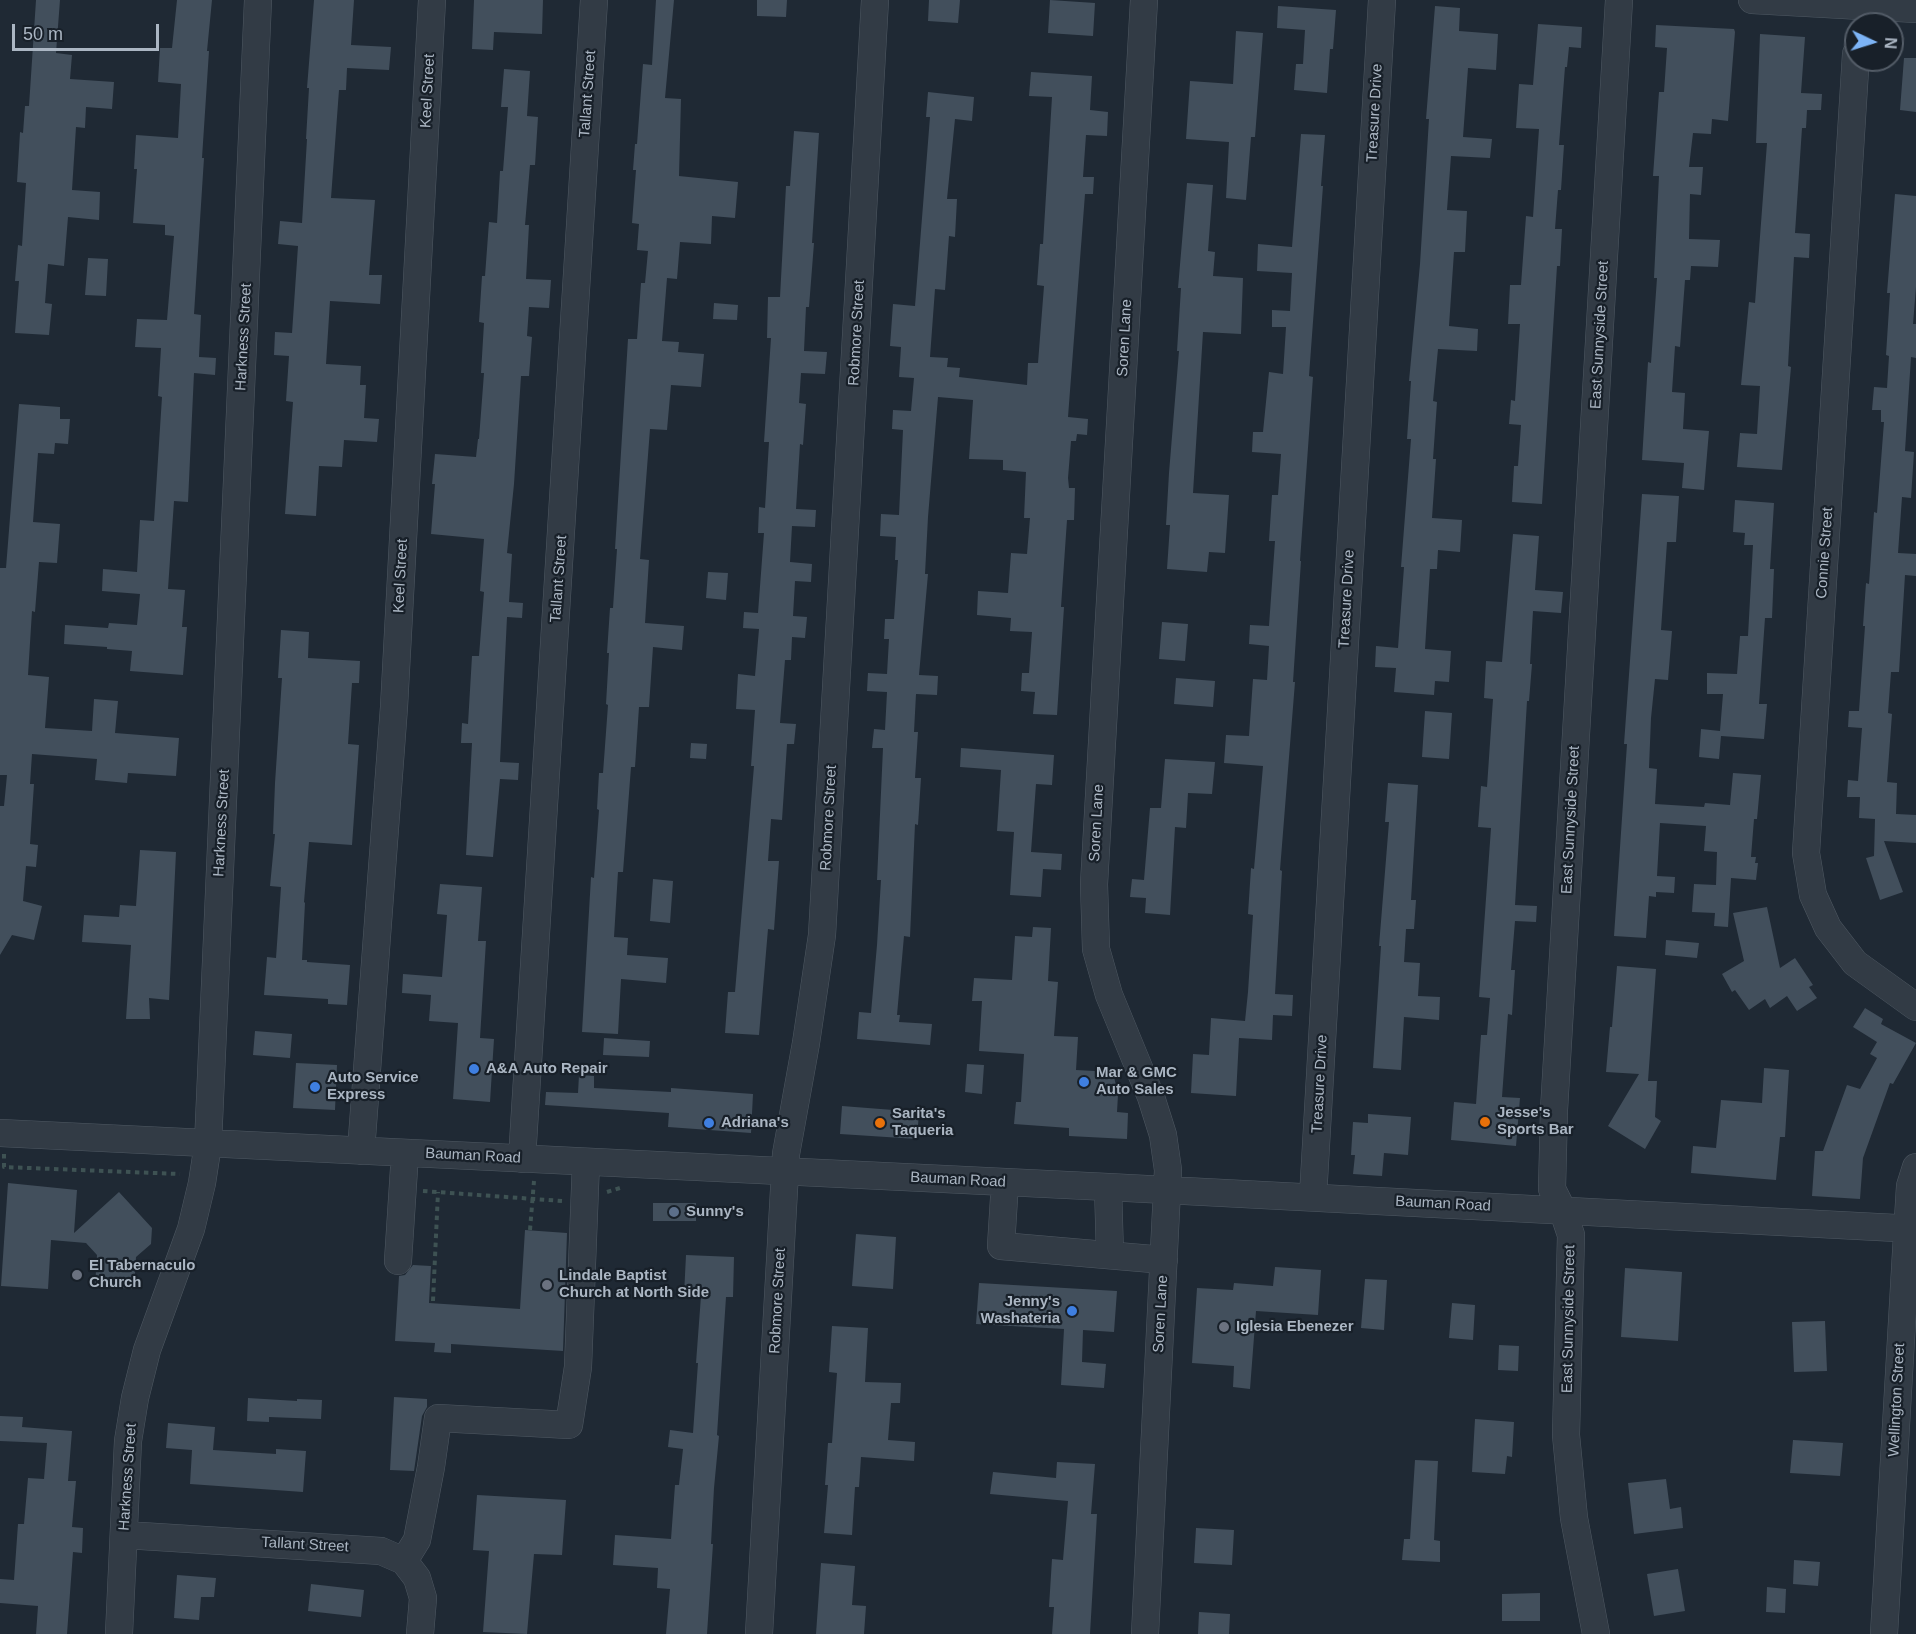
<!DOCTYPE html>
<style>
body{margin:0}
#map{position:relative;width:1916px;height:1634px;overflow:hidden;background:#1f2934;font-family:Helvetica,sans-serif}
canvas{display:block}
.north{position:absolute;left:1844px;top:12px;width:60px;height:60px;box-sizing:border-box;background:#182029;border:2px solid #535c67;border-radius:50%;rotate:94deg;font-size:16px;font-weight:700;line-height:24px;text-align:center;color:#abb6c3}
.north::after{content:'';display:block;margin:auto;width:21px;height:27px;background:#7db4f6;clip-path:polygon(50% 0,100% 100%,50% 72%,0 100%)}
.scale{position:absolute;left:12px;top:24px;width:147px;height:27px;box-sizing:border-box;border:3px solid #abb6c3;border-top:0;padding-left:8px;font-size:18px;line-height:21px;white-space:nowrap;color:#abb6c3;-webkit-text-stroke:4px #182029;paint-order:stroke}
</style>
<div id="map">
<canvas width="1916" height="1634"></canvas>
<div class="north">N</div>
<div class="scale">50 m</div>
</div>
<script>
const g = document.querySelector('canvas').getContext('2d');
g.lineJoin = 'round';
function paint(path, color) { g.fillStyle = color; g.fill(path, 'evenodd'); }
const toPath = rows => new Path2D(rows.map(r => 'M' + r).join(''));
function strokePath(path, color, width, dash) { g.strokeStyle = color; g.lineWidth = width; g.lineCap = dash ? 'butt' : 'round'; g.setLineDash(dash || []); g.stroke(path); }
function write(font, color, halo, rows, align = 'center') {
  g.font = font + ' Helvetica,sans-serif'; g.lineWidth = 4.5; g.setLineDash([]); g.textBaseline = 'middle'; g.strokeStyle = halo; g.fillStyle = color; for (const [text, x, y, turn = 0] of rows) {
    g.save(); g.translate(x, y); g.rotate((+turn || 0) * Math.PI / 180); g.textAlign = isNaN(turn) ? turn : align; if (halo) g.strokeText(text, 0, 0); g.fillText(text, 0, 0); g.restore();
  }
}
const building = toPath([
 [36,0,60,0,56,53,72,55,70,79,114,82,112,109,86,107,85,128,76,127,72,190,100,192,99,220,68,217,64,266,48,264,45,303,52,304,49,335,15,333,19,281,15,281,18,245,22,246,26,183,17,182,20,132,23,133,25,106,29,106],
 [177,0,212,0,207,51,209,51,202,158,204,158,194,314,201,315,199,357,216,358,215,375,194,373,188,502,174,501,168,589,185,590,182,627,187,627,183,675,130,671,132,651,107,649,107,647,64,644,65,625,108,628,109,623,137,625,140,594,102,591,103,569,137,572,140,520,154,521,162,397,158,396,161,348,135,347,137,319,167,320,174,236,165,235,165,225,133,223,137,169,134,169,136,135,178,138,181,84,158,82,160,48,172,48],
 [314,0,354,0,351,45,391,47,389,70,347,68,346,90,339,90,331,198,375,200,369,275,382,275,380,304,330,301,326,364,361,366,360,385,366,385,364,418,379,419,377,442,344,440,342,467,319,466,316,516,285,514,293,402,286,401,289,356,274,355,275,332,292,333,298,246,278,244,280,221,302,223,307,139,306,139,309,88,307,88],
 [474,0,543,0,542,34,494,32,493,50,472,49],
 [656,0,674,0,665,98,681,99,679,176,738,182,735,218,712,216,711,244,680,242,677,279,667,278,662,341,679,342,678,352,704,354,701,387,671,385,667,430,650,429,640,559,649,560,645,623,684,626,682,650,653,647,649,707,639,707,635,767,631,767,623,872,618,872,614,937,628,938,627,955,668,958,666,983,621,979,618,1034,582,1032,591,877,594,878,599,810,597,809,599,773,603,773,608,705,606,704,609,653,607,653,610,608,613,608,617,549,615,549,628,339,637,339,641,283,645,283,648,251,637,250,639,224,632,223,636,170,633,170,635,144,637,144,643,64,652,65],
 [757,0,787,0,786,17,757,16],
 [929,0,960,0,958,23,928,21],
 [1050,0,1095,3,1093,36,1048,33],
 [1278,6,1336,10,1333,49,1330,49,1327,93,1294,90,1296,64,1303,64,1305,30,1277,28],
 [1435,6,1460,8,1459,31,1498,34,1496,70,1468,68,1463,137,1492,139,1490,158,1451,156,1447,210,1467,211,1465,252,1454,252,1449,326,1478,329,1477,351,1438,349,1433,401,1437,402,1433,459,1436,459,1432,518,1462,520,1460,552,1438,550,1437,569,1430,569,1425,649,1451,651,1449,682,1435,681,1434,695,1394,692,1396,668,1375,667,1376,646,1398,648,1404,567,1401,567,1411,439,1407,439,1411,381,1409,381,1420,264,1429,119,1426,119],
 [1538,24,1582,27,1581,48,1569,47,1567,67,1565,67,1559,145,1564,145,1561,190,1558,190,1555,229,1562,229,1560,266,1557,266,1542,504,1512,502,1514,466,1518,466,1521,425,1509,424,1511,400,1515,401,1520,324,1508,324,1510,285,1521,285,1526,216,1533,217,1539,129,1516,128,1519,84,1533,85],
 [1656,25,1734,29,1735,32,1728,121,1712,119,1711,134,1693,133,1689,167,1703,167,1701,195,1690,194,1689,239,1720,240,1718,267,1691,266,1690,280,1685,280,1680,347,1675,346,1672,392,1685,393,1683,429,1709,431,1704,490,1682,488,1684,463,1642,460,1648,362,1651,363,1657,278,1654,278,1659,176,1653,176,1659,92,1664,92,1667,48,1655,47],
 [1236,31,1263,33,1255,137,1251,137,1246,200,1226,198,1229,142,1186,139,1190,81,1233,84],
 [1760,34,1805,37,1801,93,1822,94,1821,110,1807,110,1806,128,1802,128,1795,233,1810,234,1809,258,1794,257,1788,366,1791,367,1782,470,1737,467,1740,433,1757,434,1760,386,1741,385,1749,302,1755,303,1767,143,1756,143],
 [1904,58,1916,58,1916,112,1900,110],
 [504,69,530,71,527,116,538,117,535,165,530,165,525,225,529,225,526,279,551,280,549,308,529,307,527,336,532,337,529,376,521,376,514,484,507,553,512,554,509,602,523,603,522,618,507,617,500,762,519,763,518,780,500,779,493,857,466,855,472,743,461,743,462,723,468,724,472,656,479,656,484,592,480,591,484,539,431,534,435,484,432,484,435,454,476,457,478,439,479,439,484,373,481,373,484,323,479,322,482,276,485,276,489,222,497,223,500,171,503,171,508,107,501,107],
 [1031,72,1092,76,1090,110,1108,112,1107,136,1086,135,1083,177,1094,177,1093,194,1085,194,1068,417,1088,419,1087,435,1077,434,1076,441,1071,441,1068,478,1069,488,1075,488,1074,520,1067,520,1061,607,1064,607,1057,715,1033,714,1035,692,1021,691,1022,673,1029,673,1032,632,1010,631,1011,618,977,615,978,591,1008,593,1011,553,1027,554,1030,518,1024,518,1026,472,1003,470,1003,460,969,459,973,400,938,397,928,517,925,574,928,574,919,675,938,676,937,695,916,694,914,732,918,732,915,778,921,778,918,825,915,824,910,937,904,936,897,1015,900,1015,899,1022,932,1024,930,1045,857,1039,859,1012,871,1013,877,945,881,880,877,880,883,748,872,748,874,729,885,730,887,692,867,691,868,673,887,674,889,639,884,639,885,619,894,619,898,560,895,560,896,537,880,536,881,514,899,515,903,430,892,429,893,410,911,411,914,378,899,377,901,347,890,346,893,304,915,306,930,117,926,117,928,92,974,97,972,121,955,119,947,199,957,199,955,237,949,236,945,290,935,289,930,357,948,358,947,367,960,368,959,377,1027,385,1028,363,1038,363,1044,286,1037,285,1040,244,1043,244,1052,97,1029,96],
 [794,131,819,133,812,243,814,243,809,307,806,307,804,351,827,352,825,374,801,373,799,403,806,404,803,445,800,444,796,509,816,510,815,527,792,526,790,562,812,564,811,582,795,581,793,616,807,617,805,638,792,637,791,660,785,660,780,723,796,724,794,744,787,744,782,820,771,819,768,861,779,861,774,930,768,929,759,1035,725,1033,728,992,735,992,754,766,751,766,755,710,736,709,738,674,755,676,759,629,743,628,744,612,758,613,764,533,758,533,759,507,765,508,769,442,764,442,771,338,767,338,768,297,780,297,786,186,790,186],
 [1301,134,1325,135,1321,186,1323,186,1309,376,1313,377,1300,561,1301,561,1293,682,1295,682,1280,870,1282,871,1275,994,1293,995,1292,1016,1273,1015,1272,1040,1239,1038,1236,1096,1191,1093,1193,1054,1209,1055,1211,1018,1245,1021,1248,992,1253,915,1248,914,1251,868,1254,869,1263,766,1224,763,1226,735,1249,736,1253,679,1267,680,1269,646,1249,644,1250,625,1269,626,1275,541,1269,541,1272,495,1278,495,1281,454,1252,452,1253,432,1263,432,1269,372,1283,374,1286,327,1272,327,1272,310,1290,311,1292,273,1257,271,1258,244,1292,247],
 [1187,183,1213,185,1208,251,1215,252,1213,276,1243,278,1241,334,1203,332,1193,493,1229,495,1225,553,1209,552,1207,572,1167,569,1170,525,1166,525,1169,473,1179,351,1177,351,1181,288,1178,288],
 [1895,194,1916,196,1916,287,1913,324,1916,324,1916,358,1911,357,1905,451,1914,452,1911,498,1902,497,1898,553,1916,554,1916,576,1905,575,1899,672,1891,672,1888,713,1892,714,1887,782,1897,783,1896,814,1916,815,1916,843,1884,841,1903,892,1880,900,1866,858,1874,856,1875,819,1859,818,1860,797,1847,797,1848,780,1858,781,1862,728,1848,727,1849,711,1859,711,1865,626,1863,626,1866,583,1869,584,1874,512,1877,513,1884,422,1881,422,1881,410,1872,410,1874,387,1887,388,1889,356,1886,355,1890,293,1887,293],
 [88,258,108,259,106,296,85,295],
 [714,303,738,305,737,320,713,319],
 [19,404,60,407,60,419,70,419,68,444,55,443,54,454,38,453,33,522,60,524,57,563,39,562,35,612,32,611,28,675,49,677,45,728,92,731,94,699,118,701,115,733,179,738,176,776,128,773,127,783,95,780,97,759,32,754,30,784,34,784,30,844,38,845,36,867,26,866,23,901,42,906,34,940,12,935,0,955,0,806,4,806,7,775,0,775,0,568,6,568],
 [1642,494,1679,496,1676,542,1667,542,1661,630,1672,631,1668,680,1655,679,1651,718,1649,768,1657,769,1655,804,1704,807,1705,803,1730,805,1733,773,1761,775,1757,819,1754,819,1751,857,1756,857,1755,863,1758,863,1756,880,1731,878,1728,927,1714,926,1715,913,1692,912,1694,884,1716,885,1717,852,1704,851,1706,826,1660,823,1657,876,1675,877,1674,893,1656,892,1656,897,1649,896,1646,938,1614,936,1627,744,1624,744],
 [1735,500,1774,503,1770,569,1774,569,1772,618,1765,618,1759,704,1767,704,1764,739,1721,736,1719,759,1699,757,1701,729,1720,731,1723,694,1707,694,1707,673,1737,674,1740,636,1748,636,1753,545,1744,545,1745,533,1733,532],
 [1513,534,1539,536,1535,590,1563,592,1561,613,1533,611,1530,664,1532,664,1529,701,1527,701,1515,905,1537,906,1536,922,1515,921,1511,970,1515,970,1512,1015,1508,1014,1502,1097,1520,1098,1516,1146,1451,1140,1454,1102,1476,1104,1481,1035,1487,1035,1490,998,1479,997,1491,828,1478,827,1481,786,1487,787,1493,699,1484,698,1486,661,1502,662],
 [708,572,728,573,726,600,706,598],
 [1162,622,1188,624,1185,661,1159,659],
 [281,630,309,632,308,658,360,661,359,683,352,683,348,744,359,745,352,845,309,842,304,902,305,903,302,960,307,960,307,962,350,965,347,1005,328,1004,328,999,264,995,267,957,276,958,281,887,270,886,275,834,273,834,275,783,282,678,278,678],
 [1176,678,1215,681,1213,707,1174,704],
 [1425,711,1452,713,1449,759,1422,757],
 [691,743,707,744,706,759,690,758],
 [961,748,1054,755,1052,785,1036,784,1031,852,1062,854,1061,870,1043,869,1041,897,1010,895,1014,832,997,831,1001,770,960,767],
 [1165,759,1215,762,1212,794,1188,793,1186,828,1175,827,1170,915,1145,913,1146,898,1130,897,1132,879,1144,880,1150,808,1161,808],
 [1388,783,1418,785,1411,900,1416,900,1414,929,1406,929,1404,962,1420,963,1418,996,1440,997,1439,1020,1404,1017,1401,1070,1373,1068,1381,946,1379,946,1389,822,1385,822],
 [140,850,176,852,169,1000,149,998,150,1019,126,1019,131,945,82,942,84,915,119,917,120,905,136,906],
 [653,879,673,881,670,923,650,921],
 [440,884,482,887,478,941,486,941,480,1038,494,1039,490,1102,453,1099,458,1023,429,1021,431,995,402,993,403,974,442,977,447,915,437,914],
 [1767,907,1780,968,1795,958,1813,985,1809,987,1817,998,1797,1011,1787,996,1770,1008,1765,999,1749,1010,1735,990,1732,992,1722,974,1744,961,1733,913],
 [1033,927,1051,928,1048,981,1058,982,1054,1036,1078,1037,1076,1070,1113,1072,1118,1095,1117,1112,1128,1113,1127,1139,1069,1136,1069,1128,1014,1124,1016,1102,1021,1102,1024,1054,979,1051,982,1001,972,1001,974,978,1012,980,1015,936,1032,937],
 [1666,940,1699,943,1697,958,1665,955],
 [1617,966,1656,969,1648,1081,1657,1081,1655,1117,1661,1121,1645,1149,1608,1126,1639,1074,1606,1072,1610,1027,1612,1027],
 [1865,1008,1883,1019,1881,1024,1916,1043,1893,1084,1890,1083,1863,1158,1860,1199,1812,1196,1815,1151,1823,1151,1847,1085,1860,1089,1877,1058,1870,1054,1877,1042,1853,1027],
 [255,1031,292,1034,290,1058,253,1055],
 [604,1038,650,1041,649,1057,603,1055],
 [296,1063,337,1065,335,1110,293,1108],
 [967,1064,984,1065,982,1094,965,1092],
 [1764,1068,1789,1070,1785,1137,1780,1137,1776,1180,1691,1173,1693,1146,1716,1148,1721,1100,1762,1103],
 [579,1075,594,1076,594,1088,671,1092,671,1088,753,1094,751,1133,668,1127,669,1113,545,1105,546,1092,578,1093],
 [842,1106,919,1112,917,1139,840,1134],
 [1368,1114,1411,1117,1408,1155,1384,1153,1382,1176,1353,1174,1355,1155,1351,1155,1353,1122,1368,1123],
 [8,1183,77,1190,74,1233,119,1192,152,1228,151,1244,136,1257,134,1289,95,1286,97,1255,86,1243,51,1240,48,1289,1,1286],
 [653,1203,696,1203,696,1221,653,1221],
 [525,1230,567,1233,563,1351,451,1344,451,1353,434,1352,435,1343,395,1341,399,1276,405,1275,413,1265,431,1266,429,1303,520,1309],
 [856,1234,896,1237,893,1289,852,1286],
 [686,1255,734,1257,733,1297,726,1297,717,1435,719,1436,714,1488,711,1544,713,1544,707,1634,666,1634,670,1589,657,1588,658,1568,613,1565,615,1535,671,1539,675,1485,679,1485,683,1449,668,1447,670,1430,693,1433,698,1363,696,1363,701,1296,684,1295],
 [1275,1267,1321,1270,1318,1315,1256,1311,1250,1389,1233,1387,1234,1366,1192,1363,1197,1288,1233,1290,1234,1283,1273,1286],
 [1625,1268,1682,1272,1678,1341,1621,1337],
 [1365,1279,1387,1280,1384,1330,1361,1328],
 [979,1283,1117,1291,1114,1332,1083,1330,1082,1362,1106,1364,1104,1388,1061,1385,1064,1329,976,1324],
 [1452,1303,1475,1305,1473,1340,1449,1338],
 [1825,1321,1827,1371,1794,1372,1792,1322],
 [832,1326,868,1328,865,1382,901,1383,900,1403,891,1403,888,1440,915,1442,914,1461,861,1457,859,1487,855,1487,852,1535,824,1533,828,1485,825,1485,828,1443,832,1443,837,1373,829,1372],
 [1499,1345,1519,1346,1518,1371,1498,1370],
 [394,1397,427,1399,427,1407,422,1416,414,1471,390,1470],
 [248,1398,297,1401,297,1399,322,1400,321,1419,269,1417,269,1422,247,1421],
 [0,1416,23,1417,22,1427,72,1431,68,1481,76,1481,72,1527,83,1528,82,1553,73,1552,67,1634,36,1634,38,1606,0,1603,0,1579,14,1580,18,1524,24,1524,28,1478,44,1479,47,1443,0,1441],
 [1475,1419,1514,1422,1512,1457,1507,1456,1505,1474,1472,1472],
 [168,1423,215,1427,213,1450,276,1454,276,1449,306,1451,303,1492,190,1484,192,1450,166,1448],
 [1793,1440,1843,1443,1840,1476,1790,1473],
 [1415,1460,1438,1461,1434,1540,1440,1541,1440,1562,1402,1560,1404,1539,1410,1539],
 [1057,1462,1095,1464,1091,1514,1097,1514,1090,1634,1052,1634,1054,1607,1049,1607,1052,1559,1063,1560,1068,1501,990,1494,993,1472,1056,1478],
 [1666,1479,1670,1509,1681,1507,1683,1528,1634,1534,1628,1483],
 [477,1495,566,1500,562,1555,534,1554,527,1634,483,1632,489,1551,473,1550],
 [1196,1528,1234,1530,1232,1565,1194,1563],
 [1794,1560,1820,1562,1818,1586,1793,1584],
 [821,1563,855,1566,852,1605,866,1606,864,1634,816,1634],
 [1678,1569,1685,1611,1654,1616,1647,1574],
 [177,1575,216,1578,214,1597,201,1597,199,1620,174,1618],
 [311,1584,364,1590,361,1617,308,1611],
 [1767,1587,1786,1589,1785,1613,1766,1612],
 [1540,1593,1540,1621,1502,1621,1502,1594],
 [1199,1612,1230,1614,1229,1634,1198,1634]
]);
const path = toPath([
 [4,1154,4,1167,180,1174],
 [423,1191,562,1201],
 [607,1192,623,1187],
 [530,1230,534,1181],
 [433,1301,438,1192]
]);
const minor = toPath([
 [1144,0,1094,884,1096,949,1109,995,1151,1097,1163,1135,1168,1170,1145,1634],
 [1752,0,1916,9],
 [1856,54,1806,853,1813,895,1828,928,1855,963,1916,1007],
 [0,1133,1108,1187,1916,1229],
 [361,1151,394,707,432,0],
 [522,1159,594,0],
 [1005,1182,1001,1246,1164,1260],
 [1108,1187,1110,1255],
 [1313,1197,1382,0],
 [398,1261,405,1153],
 [125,1535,381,1551,404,1561,417,1578,423,1598,420,1634],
 [404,1561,417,1540,431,1467,438,1418,569,1425,578,1367,586,1162],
 [119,1634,128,1441,135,1398,147,1350,191,1229,202,1183,208,1144,258,0],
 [759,1634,786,1154,806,1043,822,935,875,0],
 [1596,1634,1574,1518,1566,1435,1571,1235,1563,1211,1552,1189,1554,1110,1619,0],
 [1884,1634,1906,1252,1910,1186,1916,1167]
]);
const markers = [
 [474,1069,6,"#3f7fe0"],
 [1084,1082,6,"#3f7fe0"],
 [315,1087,6,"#3f7fe0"],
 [1485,1122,6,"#e8710a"],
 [709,1123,6,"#3f7fe0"],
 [880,1123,6,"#e8710a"],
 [674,1212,6,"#5c6f8a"],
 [77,1275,6,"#6b7280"],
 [547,1285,6,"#6b7280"],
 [1072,1311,6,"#3f7fe0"],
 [1224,1327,6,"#6b7280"]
];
const streetNames = [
 ["Keel Street",428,91,-87],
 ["Tallant Street",588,94,-86],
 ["Treasure Drive",1375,113,-87],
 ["Robmore Street",857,333,-87],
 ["East Sunnyside Street",1600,335,-87],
 ["Harkness Street",244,337,-87],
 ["Soren Lane",1125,338,-87],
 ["Connie Street",1825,553,-86],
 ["Keel Street",401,576,-87],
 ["Tallant Street",559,579,-86],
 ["Treasure Drive",1347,599,-87],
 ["Robmore Street",829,818,-87],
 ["East Sunnyside Street",1571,820,-87],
 ["Harkness Street",222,823,-87],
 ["Soren Lane",1097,823,-87],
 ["Treasure Drive",1320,1084,-87],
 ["Bauman Road",473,1156,3],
 ["Bauman Road",958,1180,3],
 ["Bauman Road",1443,1204,3],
 ["Robmore Street",778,1301,-87],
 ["Soren Lane",1161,1314,-87],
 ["East Sunnyside Street",1569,1319,-89],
 ["Wellington Street",1897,1400,-87],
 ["Harkness Street",128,1477,-86],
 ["Tallant Street",305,1545,3]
];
const poiNames = [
 ["A&A Auto Repair",486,1069],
 ["Mar & GMC",1096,1073],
 ["Auto Sales",1096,1090],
 ["Auto Service",327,1078],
 ["Express",327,1095],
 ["Jesse's",1497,1113],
 ["Sports Bar",1497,1130],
 ["Sarita's",892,1114],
 ["Taqueria",892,1131],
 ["Adriana's",721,1123],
 ["Sunny's",686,1212],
 ["El Tabernaculo",89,1266],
 ["Church",89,1283],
 ["Lindale Baptist",559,1276],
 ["Church at North Side",559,1293],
 ["Jenny's",1060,1302,"right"],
 ["Washateria",1060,1319,"right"],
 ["Iglesia Ebenezer",1236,1327]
];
paint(building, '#424f5c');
strokePath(minor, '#4f5963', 28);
strokePath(path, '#3e5253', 4, [4.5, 4.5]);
strokePath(minor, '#323b45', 27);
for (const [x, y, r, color] of markers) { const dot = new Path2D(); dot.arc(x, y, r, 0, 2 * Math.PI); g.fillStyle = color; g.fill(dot); strokePath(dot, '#182029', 2); }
write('15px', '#abb6c3', '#182029', streetNames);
write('bold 15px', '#abb6c3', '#182029', poiNames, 'left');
</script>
